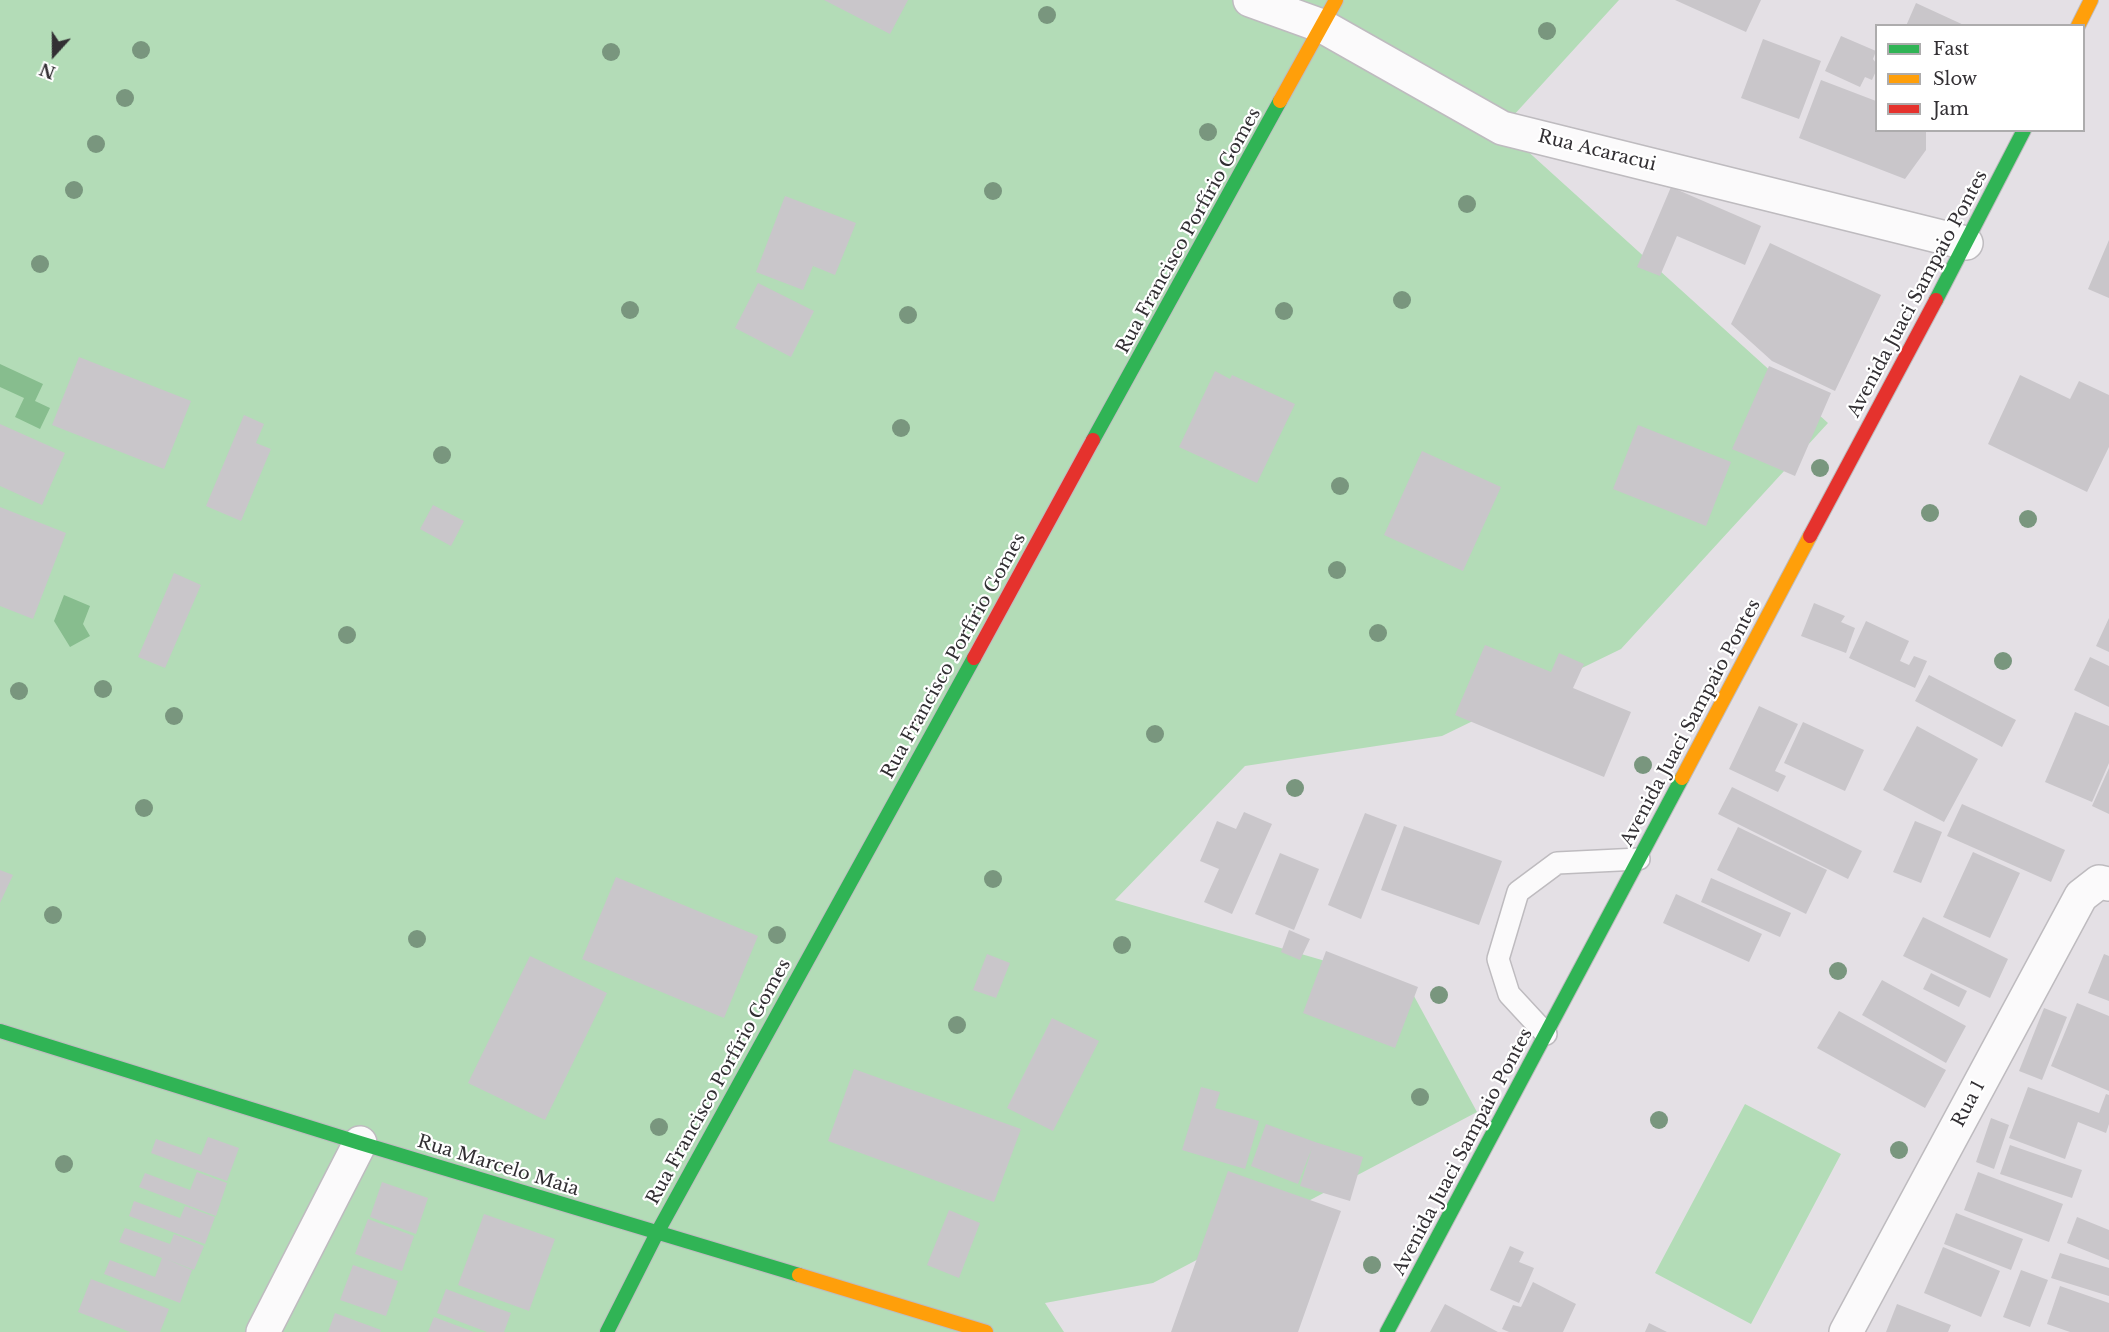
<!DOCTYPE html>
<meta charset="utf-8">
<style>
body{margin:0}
#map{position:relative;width:2109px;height:1332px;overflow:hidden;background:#e4e0e5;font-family:"Libre Baskerville",serif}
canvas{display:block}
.legend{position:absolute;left:1875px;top:24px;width:210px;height:108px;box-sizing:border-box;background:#fff;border:2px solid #adacad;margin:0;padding:8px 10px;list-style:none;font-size:18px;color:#322f33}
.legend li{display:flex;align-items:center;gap:12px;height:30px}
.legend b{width:30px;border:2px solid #adacad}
.north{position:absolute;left:24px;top:24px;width:60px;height:60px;-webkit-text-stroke:4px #fff;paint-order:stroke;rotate:201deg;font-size:16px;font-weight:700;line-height:24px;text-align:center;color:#322f33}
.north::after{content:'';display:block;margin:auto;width:21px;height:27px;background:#322f33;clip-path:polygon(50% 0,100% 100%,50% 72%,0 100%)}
</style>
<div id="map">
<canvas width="2109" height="1332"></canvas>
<ul class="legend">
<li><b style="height:8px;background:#30b455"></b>Fast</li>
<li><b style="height:8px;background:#ff9f0a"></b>Slow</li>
<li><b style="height:8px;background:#e5322d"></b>Jam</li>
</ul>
<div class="north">N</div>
</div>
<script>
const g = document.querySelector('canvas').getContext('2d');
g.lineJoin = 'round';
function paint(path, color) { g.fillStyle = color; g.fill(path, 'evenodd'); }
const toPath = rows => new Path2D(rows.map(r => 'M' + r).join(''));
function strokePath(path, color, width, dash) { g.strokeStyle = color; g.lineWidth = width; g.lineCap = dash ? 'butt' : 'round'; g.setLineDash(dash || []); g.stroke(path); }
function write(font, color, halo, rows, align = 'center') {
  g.font = font + ' "Libre Baskerville",serif'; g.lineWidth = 4.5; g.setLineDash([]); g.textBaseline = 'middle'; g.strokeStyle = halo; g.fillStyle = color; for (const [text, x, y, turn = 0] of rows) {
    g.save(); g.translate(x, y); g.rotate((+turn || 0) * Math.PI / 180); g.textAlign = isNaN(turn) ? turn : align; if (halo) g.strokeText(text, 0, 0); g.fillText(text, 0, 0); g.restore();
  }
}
const green = toPath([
 [0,0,1619,0,1502,128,1828,423,1621,649,1442,736,1245,766,1115,900,1408,985,1477,1112,1153,1283,1045,1303,1064,1332,0,1332],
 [1745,1104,1841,1154,1751,1324,1655,1273]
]);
const water = toPath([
 [0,364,43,384,35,401,50,408,40,429,15,417,24,398,0,387],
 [64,595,90,606,83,624,90,636,70,647,54,621]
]);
const building = toPath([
 [824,0,908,0,890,34],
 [1675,0,1761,0,1746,32],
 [1916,3,1966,26,1906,26],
 [1841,36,1876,51,1873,59,1876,63,1876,71,1872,80,1865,77,1860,87,1825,71],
 [1763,39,1821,61,1799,119,1741,98],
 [1821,80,1876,101,1876,130,1926,130,1926,150,1905,179,1799,138],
 [1671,187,1761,226,1745,265,1677,236,1660,276,1637,267],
 [785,196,856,223,835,275,813,266,803,290,756,272],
 [2109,240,2109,298,2088,289],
 [1770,243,1881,295,1835,391,1772,361,1731,324],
 [758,283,814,311,791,357,735,328],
 [79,357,191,401,164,469,52,425],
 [1769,366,1831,393,1795,476,1732,449],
 [1215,371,1230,379,1232,375,1295,404,1257,483,1179,447],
 [2020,375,2070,399,2079,381,2109,395,2109,447,2087,492,1988,444],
 [244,415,264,424,256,443,271,449,241,521,206,506],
 [0,424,65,453,42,505,0,486],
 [1638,425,1731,462,1706,526,1613,489],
 [1422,451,1501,487,1463,571,1384,535],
 [433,505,464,521,451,546,420,529],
 [0,507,66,533,33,619,0,606],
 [174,573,201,585,165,668,138,657],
 [1814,603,1845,616,1841,622,1855,628,1846,653,1801,636],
 [2109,618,2109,652,2096,646],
 [1866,621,1909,641,1900,661,1909,665,1914,656,1927,661,1915,688,1849,658],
 [1485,645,1551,672,1559,653,1584,664,1573,688,1631,712,1604,777,1455,715],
 [2090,657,2109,666,2109,707,2074,690],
 [1929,675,2016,720,2002,747,1915,701],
 [1759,706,1798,724,1775,771,1786,776,1778,792,1729,769],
 [2075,712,2109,726,2109,763,2092,802,2045,782],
 [1803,722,1864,750,1845,791,1784,763],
 [1917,726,1978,759,1944,822,1883,790],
 [2109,768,2109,814,2092,806],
 [1732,787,1862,851,1848,879,1718,814],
 [1962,804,2065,850,2051,882,1947,836],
 [1244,812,1272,824,1232,914,1204,902,1219,869,1200,861,1217,821,1236,829],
 [1365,813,1397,825,1361,919,1328,905],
 [1915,821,1942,832,1921,883,1893,872],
 [1404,826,1502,861,1479,925,1381,890],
 [1738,827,1827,870,1806,914,1717,870],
 [1973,852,2020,873,1990,938,1943,917],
 [1280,853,1319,869,1294,930,1255,914],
 [0,870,13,875,0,903],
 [616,877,758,936,724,1018,582,959],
 [1711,878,1791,913,1780,937,1701,902],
 [1676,894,1762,934,1749,962,1663,923],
 [1923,917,2008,959,1990,998,1903,956],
 [1289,930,1310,939,1300,960,1281,952],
 [1326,951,1418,987,1395,1048,1303,1013],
 [987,954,1010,963,996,998,973,990],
 [2104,954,2109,956,2109,1001,2088,993],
 [530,956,607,993,545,1120,468,1083],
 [1931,973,1967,991,1959,1007,1923,989],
 [1882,980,1966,1026,1946,1063,1862,1015],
 [2077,1003,2109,1016,2109,1091,2051,1066],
 [2044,1008,2067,1017,2042,1080,2019,1071],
 [1839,1011,1946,1070,1925,1108,1817,1048],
 [1052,1018,1099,1041,1053,1131,1007,1108],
 [854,1069,1021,1129,994,1202,828,1141],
 [1201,1087,1220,1092,1215,1108,1259,1121,1245,1169,1182,1150],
 [2028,1087,2099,1113,2106,1094,2109,1095,2109,1124,2106,1133,2078,1122,2065,1159,2009,1138],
 [1991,1118,2009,1125,1994,1169,1976,1162],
 [1266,1124,1315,1142,1363,1157,1350,1201,1300,1186,1312,1148,1298,1184,1251,1166],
 [208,1137,239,1148,227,1181,151,1153,156,1139,201,1155],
 [2010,1145,2082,1170,2072,1198,2000,1174],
 [1228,1171,1341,1211,1298,1332,1171,1332],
 [197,1172,227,1183,216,1216,139,1187,145,1173,190,1190],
 [1978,1172,2063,1204,2049,1242,1964,1210],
 [382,1182,428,1198,416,1234,370,1217],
 [134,1201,180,1218,185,1206,215,1217,205,1244,129,1216],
 [949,1210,980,1223,959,1278,927,1265],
 [1956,1213,2023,1239,2011,1270,1944,1244],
 [484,1214,555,1239,529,1311,458,1285],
 [2077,1217,2109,1230,2109,1260,2067,1243],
 [368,1219,414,1236,402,1271,355,1254],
 [125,1228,170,1244,174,1234,204,1246,194,1270,166,1259,192,1270,180,1303,104,1274,110,1260,155,1277,162,1258,119,1242],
 [1510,1246,1524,1252,1519,1262,1534,1268,1519,1303,1490,1290],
 [1943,1247,2000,1271,1981,1317,1924,1293],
 [2060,1253,2109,1268,2109,1296,2051,1278],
 [353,1265,398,1281,386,1316,340,1300],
 [2021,1270,2048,1280,2030,1327,2003,1317],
 [91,1279,169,1309,160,1332,130,1332,78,1312],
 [1533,1282,1576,1304,1563,1332,1509,1332,1502,1329,1513,1305,1521,1307],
 [2060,1286,2109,1303,2109,1332,2070,1332,2047,1324],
 [446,1289,511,1313,504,1332,487,1332,437,1313],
 [1445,1304,1498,1332,1430,1332],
 [1897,1304,1951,1325,1948,1332,1886,1332],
 [335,1313,381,1330,380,1332,328,1332],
 [434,1317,474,1332,428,1332],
 [1649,1323,1667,1332,1645,1332]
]);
const lane = toPath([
 [1546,1034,1509,994,1498,959,1518,892,1557,863,1639,859]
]);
const street = toPath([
 [1250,0,1322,26,1502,128,1966,243],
 [263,1332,360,1143],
 [1846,1332,2081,896,2099,882,2109,884]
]);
const fast = toPath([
 [1936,300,2024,130],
 [1093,440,1280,101],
 [0,1031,360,1143,799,1275],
 [607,1332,657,1233,974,658],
 [1387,1332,1682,778]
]);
const slow = toPath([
 [2078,26,2091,0],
 [1280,101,1336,0],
 [1682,778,1810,536],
 [799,1275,986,1332]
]);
const jam = toPath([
 [1810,536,1936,300],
 [974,658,1093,440]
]);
const trees = [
 [1047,15],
 [1547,31],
 [141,50],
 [611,52],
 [125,98],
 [1208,132],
 [96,144],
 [74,190],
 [993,191],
 [1467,204],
 [40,264],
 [1402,300],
 [630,310],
 [1284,311],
 [908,315],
 [901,428],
 [442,455],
 [1820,468],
 [1340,486],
 [1930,513],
 [2028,519],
 [1337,570],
 [1378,633],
 [347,635],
 [2003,661],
 [103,689],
 [19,691],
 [174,716],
 [1155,734],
 [1643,765],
 [1295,788],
 [144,808],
 [993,879],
 [53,915],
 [777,935],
 [417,939],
 [1122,945],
 [1838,971],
 [1439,995],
 [957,1025],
 [1420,1097],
 [1659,1120],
 [659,1127],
 [1899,1150],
 [64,1164],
 [1372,1265]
];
const streetNames = [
 ["Rua Acaracui",1597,151,14],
 ["Rua Francisco Porfírio Gomes",1189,231,-61],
 ["Avenida Juaci Sampaio Pontes",1918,294,-62],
 ["Rua Francisco Porfírio Gomes",954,656,-61],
 ["Avenida Juaci Sampaio Pontes",1691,723,-62],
 ["Rua Francisco Porfírio Gomes",719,1082,-61],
 ["Rua 1",1969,1104,-62],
 ["Avenida Juaci Sampaio Pontes",1463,1152,-62],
 ["Rua Marcelo Maia",498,1166,17]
];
paint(green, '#b3dcb7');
paint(water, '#87bd8e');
paint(building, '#c9c6ca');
strokePath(lane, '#bebbbf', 24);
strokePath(street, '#bebbbf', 36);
strokePath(fast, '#bebbbf', 16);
strokePath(slow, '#bebbbf', 16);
strokePath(jam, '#bebbbf', 16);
strokePath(lane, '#fbfafb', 21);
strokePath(street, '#fbfafb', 33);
strokePath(fast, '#30b455', 14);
strokePath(slow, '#ff9f0a', 14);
strokePath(jam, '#e5322d', 14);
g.fillStyle = '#79967e';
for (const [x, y] of trees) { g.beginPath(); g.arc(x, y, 9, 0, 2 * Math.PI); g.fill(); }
write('18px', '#322f33', '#fff', streetNames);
</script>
